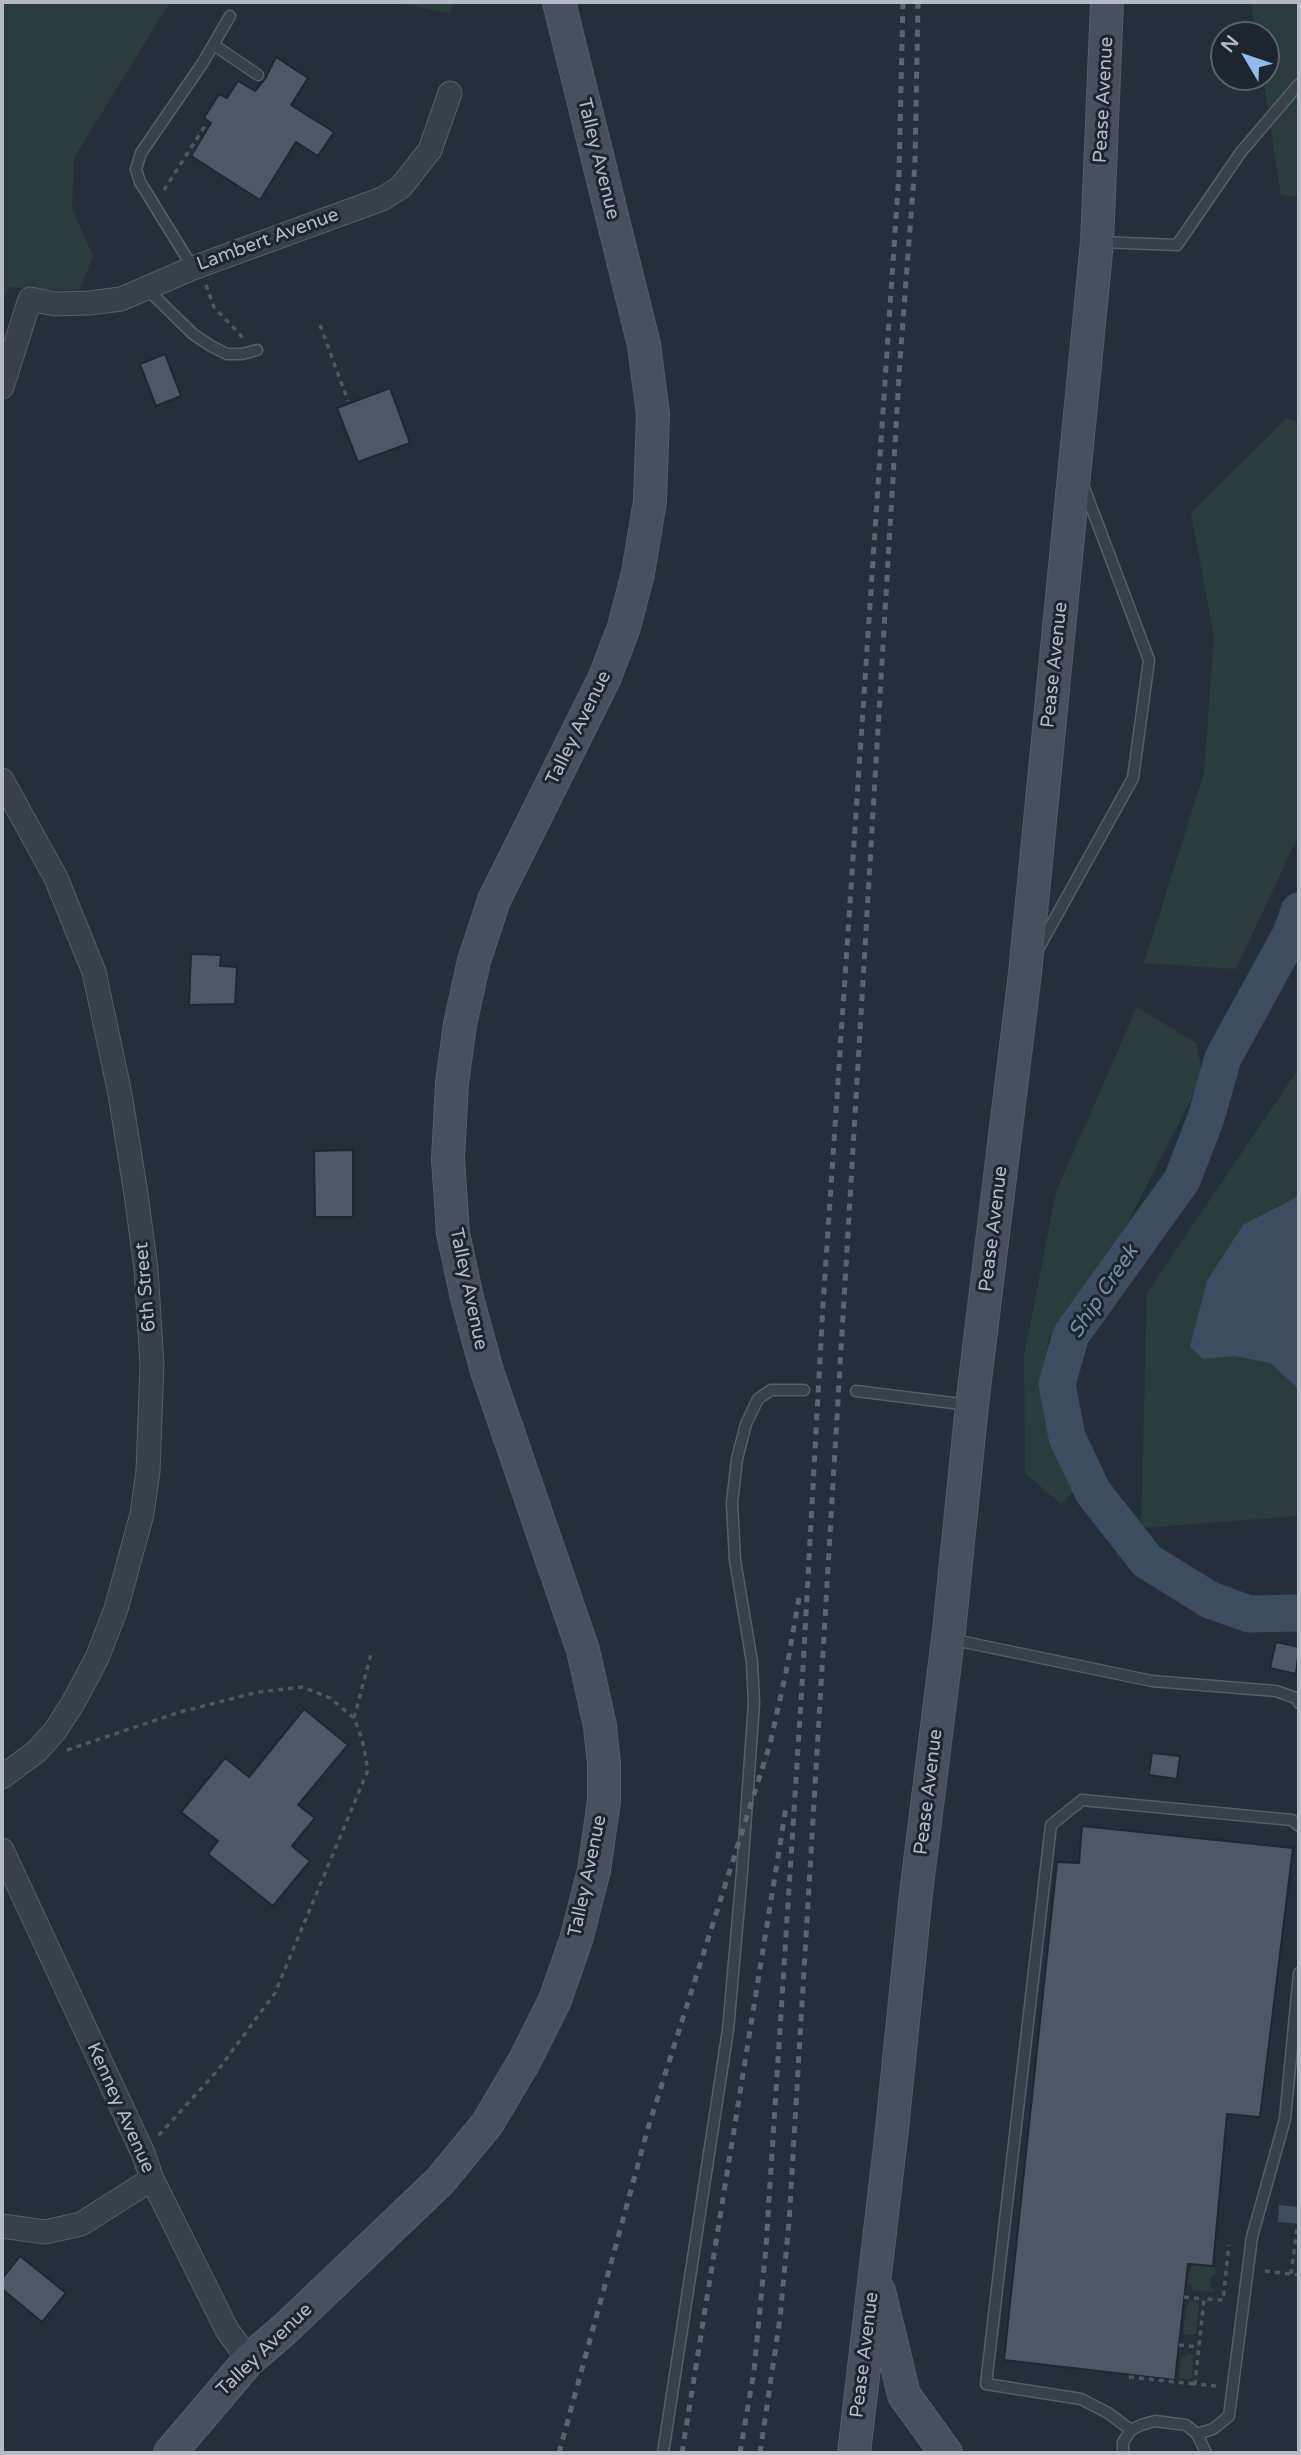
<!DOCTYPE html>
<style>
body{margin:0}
#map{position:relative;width:1301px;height:2455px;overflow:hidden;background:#252f39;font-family:"Varela Round",sans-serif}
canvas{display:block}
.frame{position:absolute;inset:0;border:4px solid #b4bbc5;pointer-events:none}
.north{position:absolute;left:1210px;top:21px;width:70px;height:70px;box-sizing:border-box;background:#1d252e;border:2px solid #59616a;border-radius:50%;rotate:309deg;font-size:19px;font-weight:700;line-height:28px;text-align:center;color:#b4bbc5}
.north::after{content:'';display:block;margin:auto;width:24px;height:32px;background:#91baed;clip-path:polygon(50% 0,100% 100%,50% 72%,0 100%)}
</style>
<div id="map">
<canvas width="1301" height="2455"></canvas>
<div class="frame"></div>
<div class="north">N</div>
</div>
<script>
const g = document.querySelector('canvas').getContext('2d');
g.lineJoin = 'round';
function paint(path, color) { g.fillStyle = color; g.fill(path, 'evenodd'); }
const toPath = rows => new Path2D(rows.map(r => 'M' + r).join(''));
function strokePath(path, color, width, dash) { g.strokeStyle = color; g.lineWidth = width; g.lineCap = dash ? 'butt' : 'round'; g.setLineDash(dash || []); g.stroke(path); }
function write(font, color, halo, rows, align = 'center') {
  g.font = font + ' "Varela Round",sans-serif'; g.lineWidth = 6; g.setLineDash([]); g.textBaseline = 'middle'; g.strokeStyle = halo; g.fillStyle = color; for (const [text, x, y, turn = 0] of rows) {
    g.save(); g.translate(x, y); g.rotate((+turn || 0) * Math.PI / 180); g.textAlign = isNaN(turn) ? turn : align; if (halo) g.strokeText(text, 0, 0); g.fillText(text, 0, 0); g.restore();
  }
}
const green = toPath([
 [2,2,170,2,74,158,72,209,93,256,79,291,9,287,2,304],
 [393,2,455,2,449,13],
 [1251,2,1299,2,1299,197,1281,195,1263,77,1266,77,1266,35,1256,35],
 [1286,419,1299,422,1299,839,1293,847,1236,969,1144,963,1204,773,1214,637,1191,513],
 [1137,1007,1196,1043,1203,1076,1116,1245,1071,1323,1049,1336,1044,1375,1049,1439,1076,1489,1061,1504,1025,1473,1024,1356,1056,1192],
 [1299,1068,1299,1516,1141,1528,1147,1293],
 [1191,2264,1213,2266,1217,2273,1211,2277,1210,2285,1214,2290,1213,2292,1192,2290,1192,2285,1188,2284],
 [1190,2300,1197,2301,1199,2304,1196,2333,1193,2335,1183,2334,1186,2308],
 [1187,2353,1192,2354,1194,2357,1192,2377,1189,2380,1179,2378,1181,2357,1186,2357]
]);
const water = toPath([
 [1299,1196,1299,1389,1270,1363,1235,1356,1203,1359,1190,1347,1207,1281,1243,1225],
 [1279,2205,1299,2207,1299,2224,1278,2222]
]);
const river = toPath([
 [1299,911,1291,934,1223,1058,1206,1118,1182,1180,1071,1335,1057,1384,1067,1437,1093,1492,1147,1561,1210,1600,1249,1614,1299,1613]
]);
const building = toPath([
 [276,57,308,78,291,105,334,132,318,156,296,142,260,200,191,156,211,123,204,118,219,94,227,98,238,81,255,91,265,79,276,57],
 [165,354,181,396,156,406,140,364,165,354],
 [390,388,410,443,358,462,337,408,390,388],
 [191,954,221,955,220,966,237,967,235,1004,189,1005,191,954],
 [353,1150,353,1217,315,1217,314,1151,353,1150],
 [1276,1642,1299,1647,1296,1674,1270,1668,1276,1642],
 [304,1709,348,1745,298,1805,315,1818,292,1846,310,1861,273,1906,208,1854,218,1841,181,1812,225,1758,249,1777,304,1709],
 [1152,1753,1180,1756,1177,1779,1149,1775,1152,1753],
 [1082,1826,1293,1848,1260,2117,1227,2114,1213,2266,1188,2264,1175,2380,1004,2360,1057,1862,1079,1863,1082,1826],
 [20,2256,66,2293,42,2322,2,2289,2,2279,20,2256]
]);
const path = toPath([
 [164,190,205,126],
 [206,285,214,307,243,338],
 [320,325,348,401],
 [354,1718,371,1654],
 [67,1750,180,1712,258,1692,303,1687,330,1698,354,1718,362,1739,368,1770,275,1993,218,2070,158,2136],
 [1265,2271,1299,2275],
 [1291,2274,1297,2229,1299,2229],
 [1184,2297,1204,2299],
 [1179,2345,1199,2347],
 [1129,2377,1195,2384],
 [1216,2386,1195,2384,1204,2299,1223,2300,1229,2245]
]);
const lane = toPath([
 [214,45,258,75],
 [1100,242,1177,245,1241,152,1299,84],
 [193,268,140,182,136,169,141,153,202,64,230,16],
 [147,289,193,334,211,346,227,354,242,354,257,350],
 [1038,949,1133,778,1149,660,1083,485],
 [856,1391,969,1405],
 [950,1639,1152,1681,1276,1691,1296,1698,1299,1703],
 [1131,2430,1108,2413,1081,2399,986,2384,1051,1825,1082,1800,1292,1820,1299,1826],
 [1197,2434,1213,2429,1229,2416,1252,2237,1285,2119,1299,1973],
 [663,2453,728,2030,742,1872,754,1703,752,1662,735,1560,732,1503,737,1459,746,1424,758,1399,771,1390,804,1390],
 [1123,2453,1123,2442,1131,2430,1141,2425,1155,2421,1186,2425,1197,2434,1206,2453]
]);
const street = toPath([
 [2,387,30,299,55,304,89,303,121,299,193,268,382,199,401,187,430,150,450,93],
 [2,780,56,878,94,972,120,1094,136,1194,146,1269,152,1365,148,1471,142,1514,116,1609,97,1658,73,1703,55,1731,37,1751,2,1777],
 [2,1850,143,2153,152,2179,227,2330,249,2360],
 [2,2226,45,2232,81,2224,152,2179]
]);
const secondary = toPath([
 [879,2291,904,2395,946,2453],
 [170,2453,249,2360,285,2329,440,2181,487,2124,525,2060,555,2000,576,1940,594,1870,604,1801,604,1764,600,1726,583,1650,487,1371,467,1298,453,1233,448,1159,452,1083,460,1024,474,961,494,900,605,677,624,627,638,573,650,501,653,414,644,345,559,2],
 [854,2453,892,2129,916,1893,949,1631,972,1405,1025,973,1097,242,1107,2]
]);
const rail = toPath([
 [559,2453,648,2128,770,1744,786,1672,799,1598],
 [682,2453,786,1807],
 [740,2453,754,2371,766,2247,802,1686,823,1305,899,173,903,2],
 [760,2453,780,2318,789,2222,900,360,915,163,918,2]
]);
const streetNames = [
 ["Pease Avenue",1104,100,-87],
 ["Talley Avenue",598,159,76],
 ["Lambert Avenue",268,240,-20],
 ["Pease Avenue",1055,665,-84],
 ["Talley Avenue",579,728,-64],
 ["Pease Avenue",994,1229,-83],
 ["6th Street",146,1287,-95],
 ["Talley Avenue",468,1289,78],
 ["Pease Avenue",929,1792,-83],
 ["Talley Avenue",588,1876,-78],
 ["Kenney Avenue",120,2108,66],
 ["Talley Avenue",265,2350,-44],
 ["Pease Avenue",865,2355,-83]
];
const waterNames = [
 ["Ship Creek",1104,1292,-56]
];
paint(green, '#2a3d3c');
paint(water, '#3c4d60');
strokePath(river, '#3c4d60', 37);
paint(building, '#4e5864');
strokePath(building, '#1f2730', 2);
strokePath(lane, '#565e67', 13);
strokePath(street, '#565e67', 25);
strokePath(secondary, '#565e67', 34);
strokePath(path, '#485a5b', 3.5, [5, 5]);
strokePath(lane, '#384049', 10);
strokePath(street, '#384049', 23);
strokePath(secondary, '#47505c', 32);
strokePath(rail, '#5b6570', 5, [7, 7]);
write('19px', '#b4bbc5', '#1d252e', streetNames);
write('italic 21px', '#778ea6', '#1d252e', waterNames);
</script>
